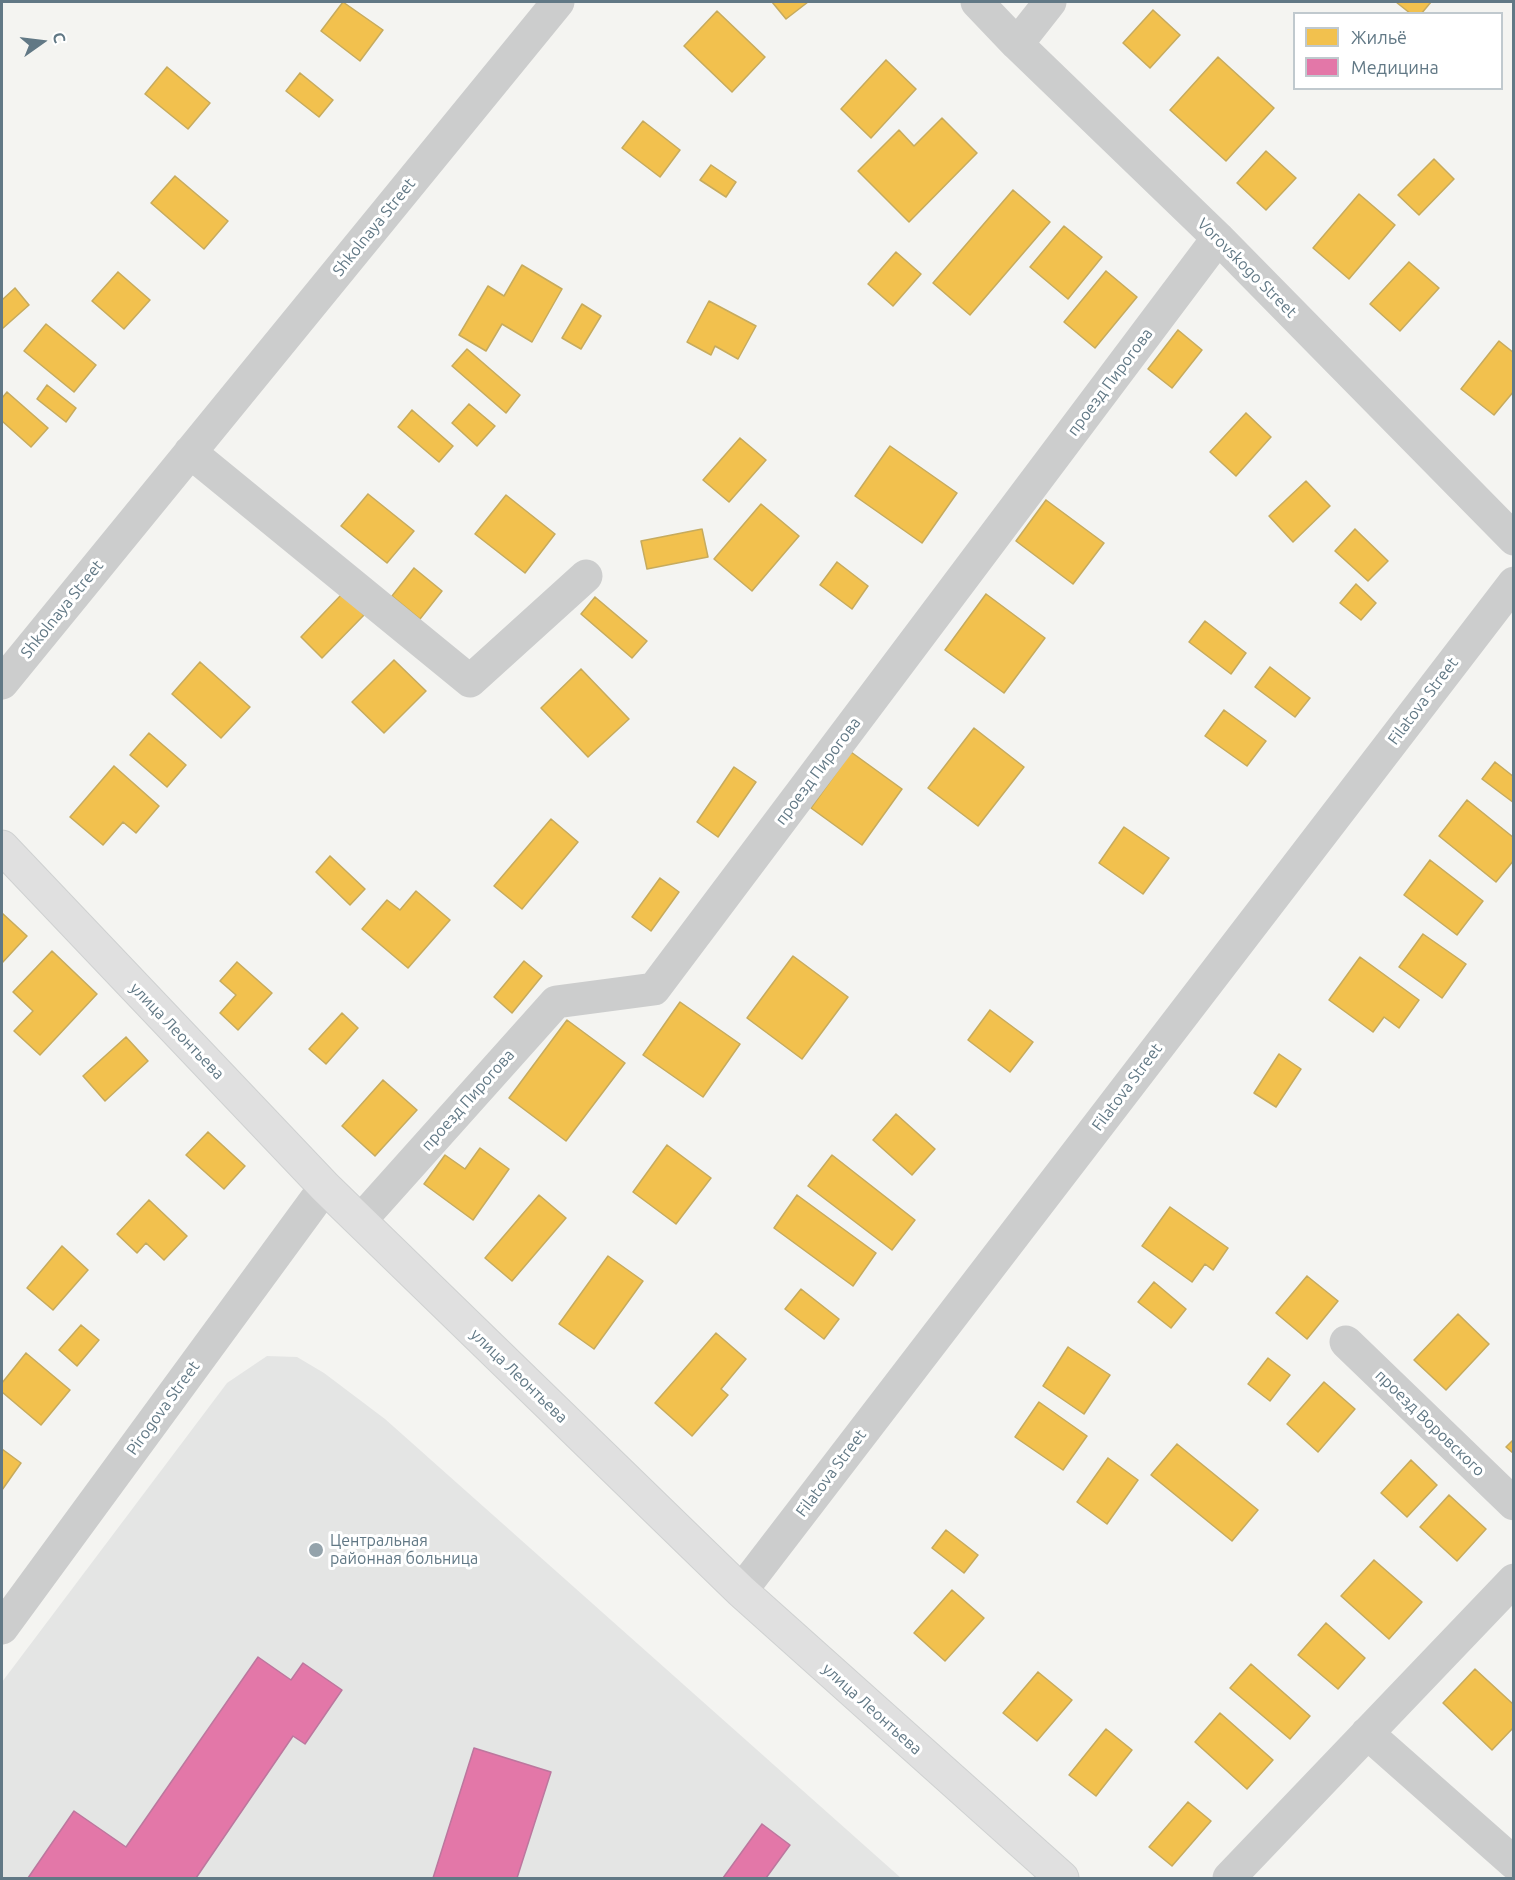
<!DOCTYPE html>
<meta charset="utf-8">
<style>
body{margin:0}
#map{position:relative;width:1515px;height:1880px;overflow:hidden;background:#f4f4f1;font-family:Ubuntu,sans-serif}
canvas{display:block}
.frame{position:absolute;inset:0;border:3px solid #617885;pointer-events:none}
.legend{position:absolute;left:1293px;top:12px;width:210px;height:78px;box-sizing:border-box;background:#fff;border:2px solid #c0c9ce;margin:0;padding:8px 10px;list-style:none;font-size:18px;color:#617885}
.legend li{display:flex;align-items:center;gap:12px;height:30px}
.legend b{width:30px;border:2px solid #c0c9ce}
.north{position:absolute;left:12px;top:12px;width:60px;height:60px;-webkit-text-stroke:4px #fff;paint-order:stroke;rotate:76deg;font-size:16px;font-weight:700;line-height:24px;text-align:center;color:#617885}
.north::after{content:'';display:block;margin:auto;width:21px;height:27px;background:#617885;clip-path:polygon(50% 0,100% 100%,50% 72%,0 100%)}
</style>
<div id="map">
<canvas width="1515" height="1880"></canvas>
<div class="frame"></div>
<ul class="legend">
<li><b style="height:16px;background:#f2c14e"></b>Жильё</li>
<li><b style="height:16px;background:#e377a8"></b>Медицина</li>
</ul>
<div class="north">С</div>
</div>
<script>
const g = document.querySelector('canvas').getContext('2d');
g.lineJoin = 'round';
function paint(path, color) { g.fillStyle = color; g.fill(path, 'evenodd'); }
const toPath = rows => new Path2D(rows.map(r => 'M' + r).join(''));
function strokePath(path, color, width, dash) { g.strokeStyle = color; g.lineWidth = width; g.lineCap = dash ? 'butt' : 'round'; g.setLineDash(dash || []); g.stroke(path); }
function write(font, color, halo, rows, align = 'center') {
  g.font = font + ' Ubuntu,sans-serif'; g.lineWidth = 6; g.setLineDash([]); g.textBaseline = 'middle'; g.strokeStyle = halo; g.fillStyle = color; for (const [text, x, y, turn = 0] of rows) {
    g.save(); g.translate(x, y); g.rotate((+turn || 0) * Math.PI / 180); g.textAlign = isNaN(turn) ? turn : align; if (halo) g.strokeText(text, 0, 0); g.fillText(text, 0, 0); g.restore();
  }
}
const built = toPath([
 [267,1356,297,1357,324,1373,385,1419,901,1878,2,1878,2,1682,227,1383]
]);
const homes = toPath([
 [343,2,383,30,360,61,321,31,343,2],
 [772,2,808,2,786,19,772,2],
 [1396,2,1431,2,1421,14,1411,14,1396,2],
 [1153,10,1180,35,1150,68,1123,43,1153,10],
 [717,11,765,57,732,92,684,46,717,11],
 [1218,57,1274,108,1226,161,1170,110,1218,57],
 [886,60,916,89,871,138,841,109,886,60],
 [167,67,210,103,188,129,145,94,167,67],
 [300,73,333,100,319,117,286,91,300,73],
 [942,118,977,153,909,222,858,171,899,130,914,146,942,118],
 [643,121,680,150,660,177,622,148,643,121],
 [1266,151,1296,178,1266,210,1237,183,1266,151],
 [1434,159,1454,179,1419,215,1398,195,1434,159],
 [711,165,736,182,726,197,700,180,711,165],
 [175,176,228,221,204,249,151,203,175,176],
 [1013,190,1050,222,970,315,933,283,1013,190],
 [1359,194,1395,225,1349,279,1313,248,1359,194],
 [1064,226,1102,257,1068,299,1030,267,1064,226],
 [896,252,921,274,893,306,868,284,896,252],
 [1409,262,1439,288,1400,331,1370,304,1409,262],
 [522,265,562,289,532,342,502,324,486,351,459,335,488,286,504,296,522,265],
 [1106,271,1137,297,1095,348,1064,322,1106,271],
 [118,272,150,300,124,329,92,301,118,272],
 [15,288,29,305,2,329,2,300,15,288],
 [709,301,756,326,738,359,715,346,711,355,687,342,709,301],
 [582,304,601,316,581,349,562,338,582,304],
 [46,324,96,365,74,392,24,351,46,324],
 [1178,330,1202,350,1172,388,1148,369,1178,330],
 [1499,341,1514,353,1514,391,1494,415,1461,389,1499,341],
 [467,349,520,395,506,413,452,366,467,349],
 [47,385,76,408,66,422,37,399,47,385],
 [7,392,48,428,31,447,2,421,2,398,7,392],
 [469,404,495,426,477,446,452,423,469,404],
 [412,410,453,446,439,462,398,427,412,410],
 [1246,413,1271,437,1236,476,1210,452,1246,413],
 [740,438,766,460,729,502,703,480,740,438],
 [890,446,957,493,922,543,855,496,890,446],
 [1306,481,1330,506,1293,542,1269,516,1306,481],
 [368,494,414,531,387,563,341,526,368,494],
 [506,495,555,534,525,573,475,534,506,495],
 [1046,500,1104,543,1073,584,1016,541,1046,500],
 [761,504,799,536,752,591,714,559,761,504],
 [702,529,708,557,647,569,641,541,702,529],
 [1355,529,1388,561,1368,581,1335,551,1355,529],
 [837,562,868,586,852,609,820,585,837,562],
 [414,568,442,591,420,619,392,596,414,568],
 [1356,584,1376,603,1361,620,1340,603,1356,584],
 [342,594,364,615,322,658,301,637,342,594],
 [986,594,1045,638,1004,693,945,650,986,594],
 [595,597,647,641,632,658,581,614,595,597],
 [1205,621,1246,653,1231,674,1189,642,1205,621],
 [394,660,426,691,384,733,352,702,394,660],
 [200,662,250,707,221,738,172,694,200,662],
 [1270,667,1310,698,1295,717,1255,687,1270,667],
 [581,669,629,719,588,757,541,708,581,669],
 [1224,710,1266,741,1247,766,1205,736,1224,710],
 [974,728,1024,767,978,826,928,788,974,728],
 [149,733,186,765,167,787,130,755,149,733],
 [851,752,902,789,862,845,811,808,851,752],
 [1495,762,1514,777,1514,803,1482,779,1495,762],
 [114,766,159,806,136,833,123,822,103,845,70,817,114,766],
 [734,767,756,782,718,837,697,822,734,767],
 [1467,800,1514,838,1514,860,1496,882,1439,836,1467,800],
 [551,819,578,842,522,909,494,886,551,819],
 [1124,827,1169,858,1143,894,1099,863,1124,827],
 [330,856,365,889,350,905,316,872,330,856],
 [1430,860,1483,901,1457,935,1404,895,1430,860],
 [660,878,679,892,651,931,632,917,660,878],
 [416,891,450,920,408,968,362,929,387,900,400,910,416,891],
 [2,913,27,936,2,963,2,913],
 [1423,934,1466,964,1442,998,1399,967,1423,934],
 [52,951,97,994,40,1055,14,1031,33,1011,13,992,52,951],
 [793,956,848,997,802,1059,747,1018,793,956],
 [1360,957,1419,1000,1399,1028,1384,1017,1373,1032,1329,1000,1360,957],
 [524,961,542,976,512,1013,494,997,524,961],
 [237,962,272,993,238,1030,220,1013,236,995,220,981,237,962],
 [680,1002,740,1044,703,1097,643,1055,680,1002],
 [990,1010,1033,1042,1010,1072,968,1040,990,1010],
 [342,1013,358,1028,326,1064,309,1049,342,1013],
 [567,1020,625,1063,566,1141,509,1098,567,1020],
 [126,1037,148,1061,105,1101,83,1076,126,1037],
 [1279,1054,1301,1069,1276,1107,1254,1093,1279,1054],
 [383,1080,417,1110,375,1156,342,1126,383,1080],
 [896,1114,935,1149,912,1175,873,1140,896,1114],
 [208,1132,245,1166,224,1189,186,1155,208,1132],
 [667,1145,711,1178,676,1224,633,1192,667,1145],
 [480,1148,509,1169,473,1220,424,1184,445,1155,465,1169,480,1148],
 [832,1155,915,1220,892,1250,808,1186,832,1155],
 [539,1195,566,1218,512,1281,485,1258,539,1195],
 [797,1195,876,1253,853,1286,774,1228,797,1195],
 [149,1200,187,1236,164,1260,146,1243,137,1253,117,1234,149,1200],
 [1170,1207,1228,1248,1213,1270,1205,1264,1192,1282,1142,1246,1170,1207],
 [62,1246,88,1270,53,1310,27,1288,62,1246],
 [608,1256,643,1281,594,1349,559,1324,608,1256],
 [1307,1276,1338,1301,1307,1339,1276,1313,1307,1276],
 [1154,1282,1186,1309,1171,1328,1138,1302,1154,1282],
 [801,1289,839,1319,824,1339,785,1309,801,1289],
 [1458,1314,1489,1344,1446,1390,1414,1360,1458,1314],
 [81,1325,99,1340,77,1366,59,1350,81,1325],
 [716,1333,746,1359,721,1389,728,1395,692,1436,655,1403,716,1333],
 [1068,1347,1110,1375,1084,1414,1043,1386,1068,1347],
 [26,1353,70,1390,41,1425,2,1392,2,1383,26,1353],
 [1268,1358,1290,1375,1270,1401,1248,1384,1268,1358],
 [1324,1382,1355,1409,1318,1452,1287,1424,1324,1382],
 [1039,1402,1087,1436,1063,1470,1015,1437,1039,1402],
 [1514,1439,1514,1454,1506,1447,1514,1439],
 [1177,1444,1258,1510,1232,1541,1151,1475,1177,1444],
 [2,1449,21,1463,2,1490,2,1449],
 [1108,1458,1138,1480,1107,1524,1077,1502,1108,1458],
 [1411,1460,1437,1485,1407,1517,1381,1493,1411,1460],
 [1449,1495,1486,1529,1457,1561,1420,1527,1449,1495],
 [946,1530,978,1555,964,1573,932,1548,946,1530],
 [1374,1560,1422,1602,1389,1639,1341,1596,1374,1560],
 [952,1590,984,1618,945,1661,914,1633,952,1590],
 [1326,1623,1365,1658,1338,1689,1298,1655,1326,1623],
 [1251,1664,1310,1716,1290,1739,1230,1688,1251,1664],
 [1475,1669,1514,1705,1514,1727,1492,1750,1443,1703,1475,1669],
 [1038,1672,1072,1700,1037,1741,1003,1713,1038,1672],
 [1220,1713,1273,1760,1247,1789,1195,1742,1220,1713],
 [1106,1729,1132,1750,1096,1796,1069,1775,1106,1729],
 [1188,1802,1211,1821,1172,1866,1149,1847,1188,1802]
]);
const health = toPath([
 [258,1657,291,1680,303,1663,342,1690,305,1744,293,1736,196,1878,28,1878,74,1811,126,1847,258,1657],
 [474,1748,551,1772,517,1878,433,1878,474,1748],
 [762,1824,790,1845,766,1878,723,1878,762,1824]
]);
const street = toPath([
 [977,2,1017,44,1218,238,1514,539],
 [1017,44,1050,2],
 [190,452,470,681,586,576],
 [2,683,558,2],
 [360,1221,556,1002,654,989,1218,238],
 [1346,1342,1514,1504],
 [741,1591,1514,583],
 [2,1628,325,1187],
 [1367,1733,1514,1863],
 [1229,1878,1514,1580]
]);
const secondary = toPath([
 [2,847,325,1187,741,1591,1062,1878]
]);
const markers = [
 [316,1550,8,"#94a3ab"]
];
const streetNames = [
 ["Shkolnaya Street",374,227,-51],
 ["Vorovskogo Street",1247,268,45],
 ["проезд Пирогова",1110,382,-53],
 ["Shkolnaya Street",62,609,-51],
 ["Filatova Street",1423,701,-53],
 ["проезд Пирогова",818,771,-53],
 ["улица Леонтьева",177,1031,46],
 ["Filatova Street",1127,1087,-53],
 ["проезд Пирогова",468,1100,-48],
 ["улица Леонтьева",519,1376,44],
 ["Pirogova Street",163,1408,-54],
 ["проезд Воровского",1430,1423,44],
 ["Filatova Street",831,1473,-53],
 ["улица Леонтьева",872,1709,42]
];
const poiNames = [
 ["Центральная",330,1541],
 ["районная больница",330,1559]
];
paint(built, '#e4e5e4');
paint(homes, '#f2c14e');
strokePath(homes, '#c6ab5e', 1.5);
paint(health, '#e377a8');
strokePath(health, '#bc779e', 1.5);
strokePath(secondary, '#cfd1d1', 35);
strokePath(street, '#cccdcd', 33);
strokePath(secondary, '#e0e0e0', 33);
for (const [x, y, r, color] of markers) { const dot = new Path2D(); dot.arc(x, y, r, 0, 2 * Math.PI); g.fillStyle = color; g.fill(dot); strokePath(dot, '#fff', 2); }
write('16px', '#617885', '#fff', streetNames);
write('16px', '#617885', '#fff', poiNames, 'left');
</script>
